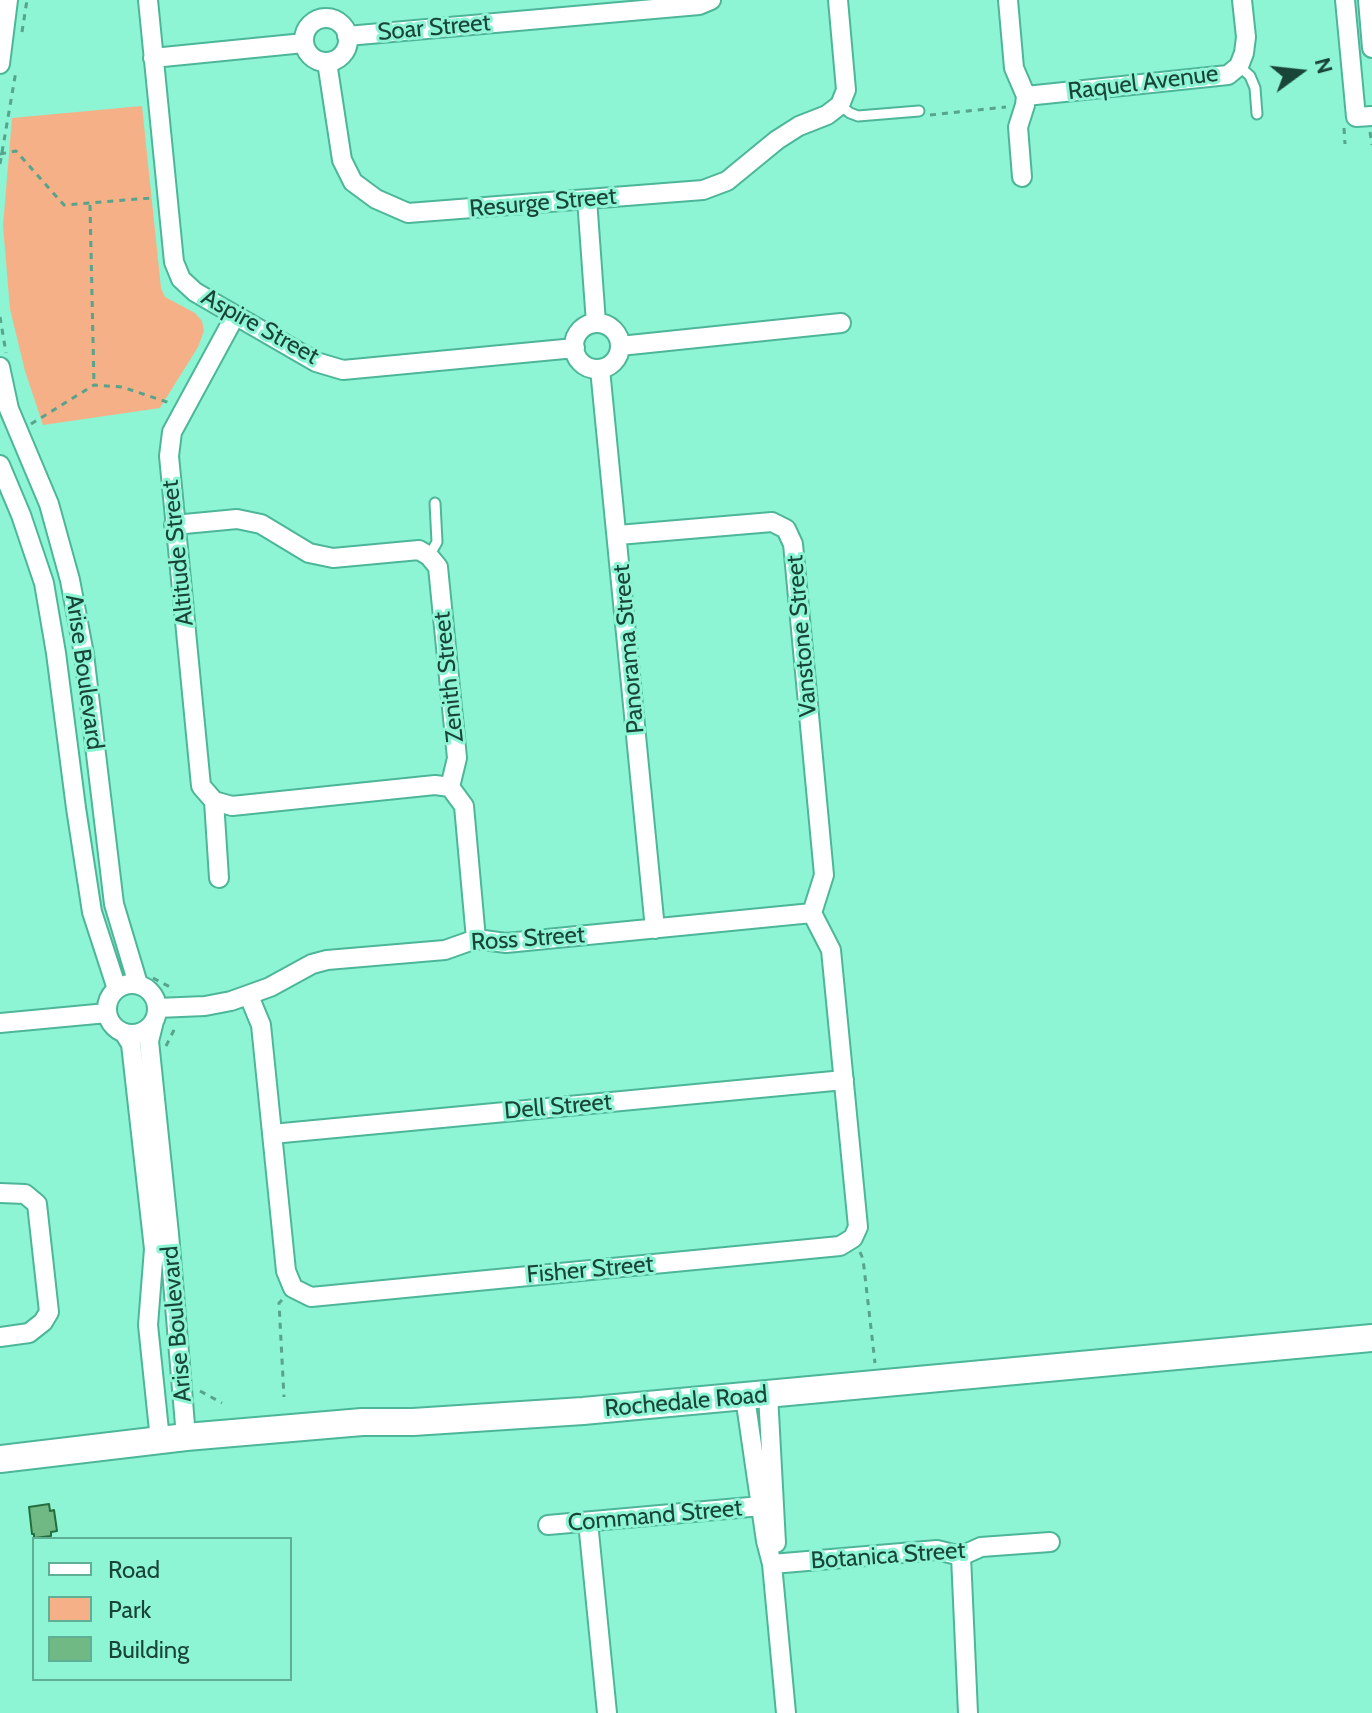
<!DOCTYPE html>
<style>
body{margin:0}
#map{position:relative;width:1372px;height:1713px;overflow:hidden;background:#8df4d4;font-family:Cabin,sans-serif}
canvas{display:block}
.legend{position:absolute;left:32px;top:1537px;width:260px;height:144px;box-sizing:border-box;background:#8df4d4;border:2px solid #5fae96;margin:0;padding:10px 14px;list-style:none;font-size:24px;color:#194538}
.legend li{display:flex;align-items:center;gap:16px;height:40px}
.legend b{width:40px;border:2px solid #5fae96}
.north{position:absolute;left:1260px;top:32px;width:80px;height:80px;-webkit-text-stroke:6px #8df4d4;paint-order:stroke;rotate:75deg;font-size:22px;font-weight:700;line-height:32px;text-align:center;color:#194538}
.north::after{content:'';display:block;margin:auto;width:28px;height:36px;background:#194538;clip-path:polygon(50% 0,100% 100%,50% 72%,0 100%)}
</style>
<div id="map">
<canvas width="1372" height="1713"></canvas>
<ul class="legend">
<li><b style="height:10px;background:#fff"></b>Road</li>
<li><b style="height:22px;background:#f6b087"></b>Park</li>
<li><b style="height:22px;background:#70b984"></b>Building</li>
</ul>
<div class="north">N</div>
</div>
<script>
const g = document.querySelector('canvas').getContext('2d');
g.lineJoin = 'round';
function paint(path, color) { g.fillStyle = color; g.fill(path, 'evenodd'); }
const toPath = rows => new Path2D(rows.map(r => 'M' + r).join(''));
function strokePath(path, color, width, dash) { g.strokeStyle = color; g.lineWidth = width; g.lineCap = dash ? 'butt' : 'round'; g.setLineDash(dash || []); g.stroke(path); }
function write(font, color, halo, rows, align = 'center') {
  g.font = font + ' Cabin,sans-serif'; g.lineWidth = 6; g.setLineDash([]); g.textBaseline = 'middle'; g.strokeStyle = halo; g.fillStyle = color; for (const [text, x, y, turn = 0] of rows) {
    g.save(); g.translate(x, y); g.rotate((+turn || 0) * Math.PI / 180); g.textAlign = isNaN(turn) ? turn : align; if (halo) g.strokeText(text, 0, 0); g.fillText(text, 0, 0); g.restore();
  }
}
const green = toPath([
 [142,106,161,288,165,297,195,313,202,321,204,331,198,347,160,408,43,425,25,371,10,309,3,226,12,118]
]);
const building = toPath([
 [49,1504,50,1511,54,1510,57,1531,51,1532,51,1536,34,1538,34,1534,32,1534,29,1507,49,1504]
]);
const path = toPath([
 [22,32,27,0],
 [930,115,1006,107],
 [1344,128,1345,144],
 [1370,132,1372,145],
 [0,154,16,151,64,205,151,198],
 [0,164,16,71],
 [90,205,94,385],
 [0,317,6,353],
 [31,424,94,385,122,387,170,403],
 [153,978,170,987,171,992],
 [166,1046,175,1028,175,1024],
 [860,1252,863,1259,875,1363],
 [282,1300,279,1303,284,1397],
 [200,1391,222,1403]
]);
const service = toPath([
 [1239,66,1250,76,1255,88,1257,114],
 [840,105,850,113,858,116,919,111],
 [429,556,437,542,435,503]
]);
const minor = toPath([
 [148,0,174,262,181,279,195,292,316,362,343,370,575,348],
 [1008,0,1014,68,1026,96,1025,105,1018,127,1022,177],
 [1345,0,1356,117,1372,116],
 [1368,0,1372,48],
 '304 40a22 22 0 1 1 44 0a22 22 0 1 1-44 0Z',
 [347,36,699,5,711,0],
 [153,58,304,43],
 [327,62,342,160,353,182,376,199,408,213,703,190,727,181,777,140,799,126,827,115,840,105,846,90,838,0],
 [0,64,8,0],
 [1026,96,1228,75,1239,66,1244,53,1246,37,1242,0],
 [587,199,596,323],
 [235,316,172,432,169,456,201,786,214,801,232,806,435,785,450,787],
 '574 346a23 23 0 1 1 46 0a23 23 0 1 1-46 0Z',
 [620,346,841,323],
 [0,367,9,409,49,504,70,580,84,654,114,904,138,984],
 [600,369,655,929],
 [0,465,21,515,44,583,56,653,76,808,92,912,117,989],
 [174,525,237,519,261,524,309,553,333,558,419,550,429,556,438,567,457,758,450,787,464,806,476,939],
 [618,535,772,522,786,529,793,544,824,875,812,913],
 [214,801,219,878],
 '107 1009a25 25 0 1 1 50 0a25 25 0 1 1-50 0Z',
 [249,996,261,1025,286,1271,293,1288,311,1297,840,1246,853,1238,858,1227,831,950,812,913],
 [157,1008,205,1006,231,1001,270,987,312,964,327,960,445,950,476,939,506,943,812,913],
 [154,1021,149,1041,169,1234,186,1437],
 [0,1023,107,1013],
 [124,1033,131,1044,154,1249,148,1325,160,1440],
 [272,1134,844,1080],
 [0,1193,25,1194,37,1204,49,1312,43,1322,29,1333,0,1337],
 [768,1394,776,1543],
 [745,1397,766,1541,772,1564,786,1713],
 [588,1522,607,1713],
 [548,1525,761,1506],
 [961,1556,968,1713],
 [772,1564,937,1550,961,1556,981,1547,1050,1542]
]);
const secondary = toPath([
 [0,1459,186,1437,362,1422,413,1422,583,1411,1372,1338]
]);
const streetNames = [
 ["Soar Street",434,28,-5],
 ["Raquel Avenue",1143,83,-7],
 ["Resurge Street",543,203,-5],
 ["Aspire Street",260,327,29],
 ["Altitude Street",178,553,-96],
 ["Vanstone Street",802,636,-95],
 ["Panorama Street",629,649,-95],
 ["Arise Boulevard",84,672,82],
 ["Zenith Street",449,677,-96],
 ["Ross Street",528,939,-4],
 ["Dell Street",558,1107,-5],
 ["Fisher Street",590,1270,-5],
 ["Arise Boulevard",177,1324,-95],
 ["Rochedale Road",686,1402,-5],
 ["Command Street",655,1516,-5],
 ["Botanica Street",888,1556,-4]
];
paint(green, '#f6b087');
paint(building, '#70b984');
strokePath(building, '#236e3e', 2);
strokePath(service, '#4db698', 13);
strokePath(minor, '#4db698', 22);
strokePath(secondary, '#4db698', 30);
strokePath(path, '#57a38c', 3, [6, 6]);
strokePath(service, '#fff', 9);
strokePath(minor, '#fff', 18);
strokePath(secondary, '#fff', 26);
write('24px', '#194538', '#8df4d4', streetNames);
</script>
